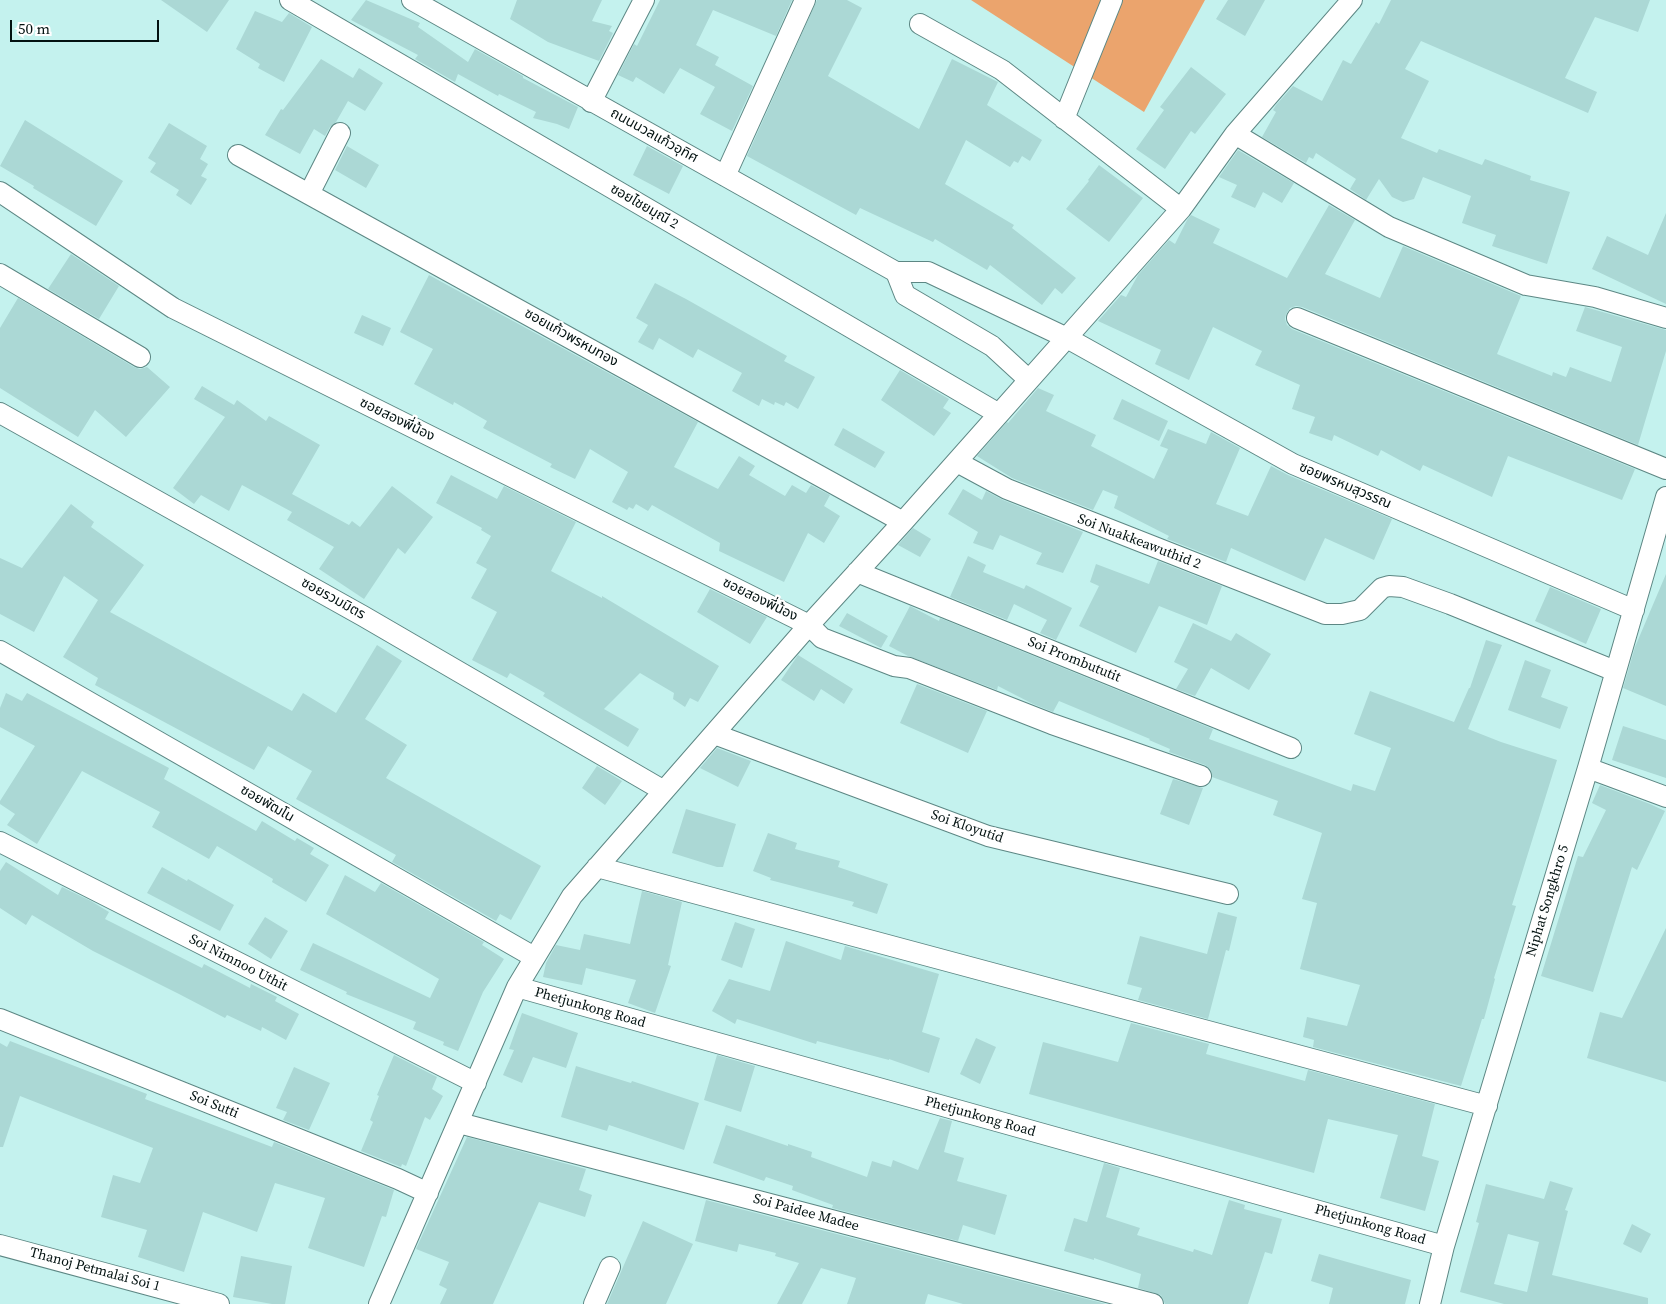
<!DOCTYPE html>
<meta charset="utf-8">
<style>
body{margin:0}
#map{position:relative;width:1666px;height:1304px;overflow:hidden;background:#c4f2ee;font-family:"Source Serif 4",serif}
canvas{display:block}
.scale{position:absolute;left:10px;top:20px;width:149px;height:22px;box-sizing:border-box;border:2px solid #031211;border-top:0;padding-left:6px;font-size:15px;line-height:18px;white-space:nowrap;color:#031211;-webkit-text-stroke:4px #fff;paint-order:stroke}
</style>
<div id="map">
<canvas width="1666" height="1304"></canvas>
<div class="scale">50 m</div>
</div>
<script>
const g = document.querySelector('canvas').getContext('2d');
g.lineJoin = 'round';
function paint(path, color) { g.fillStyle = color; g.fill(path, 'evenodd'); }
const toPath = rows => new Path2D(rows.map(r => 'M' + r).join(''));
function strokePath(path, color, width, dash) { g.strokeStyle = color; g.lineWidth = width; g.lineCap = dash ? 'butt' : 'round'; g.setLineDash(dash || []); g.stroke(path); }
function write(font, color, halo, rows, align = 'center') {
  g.font = font + ' "Source Serif 4","Noto Sans Thai",serif'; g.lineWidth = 4.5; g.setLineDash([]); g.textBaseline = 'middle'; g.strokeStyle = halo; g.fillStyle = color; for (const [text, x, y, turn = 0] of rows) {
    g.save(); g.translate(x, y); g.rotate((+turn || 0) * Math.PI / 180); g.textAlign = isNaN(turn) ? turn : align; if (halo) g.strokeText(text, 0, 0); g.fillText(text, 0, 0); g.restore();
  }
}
const green = toPath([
 [971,0,1205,0,1144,112]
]);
const building = toPath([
 [161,0,229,0,207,32],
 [366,0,420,23,418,27,468,62,475,49,523,76,523,78,578,107,569,129,557,124,533,118,536,112,499,94,498,96,458,74,455,82,415,59,418,55,351,20],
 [517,0,602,0,592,21,612,26,609,31,613,33,599,61,548,42,510,19],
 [660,0,792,0,776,36,713,10,696,45,719,57,715,65,753,86,732,131,700,114,715,87,680,68,664,94,636,77,633,82,618,75,634,44,637,46],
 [817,0,847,0,862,8,828,76,919,129,952,59,998,82,987,105,1042,140,1030,161,1022,156,1018,163,1014,161,1010,167,966,140,945,184,1014,225,1012,228,1076,278,1062,294,1055,288,1042,305,990,265,987,270,935,239,933,242,860,208,856,215,747,156],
 [1228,0,1265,0,1245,36,1216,19],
 [1391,0,1650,0,1638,32,1595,17,1565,78,1597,92,1588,113,1421,41,1405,69,1429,81,1401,138,1437,153,1439,149,1482,165,1485,159,1531,176,1530,180,1570,192,1547,264,1492,246,1496,235,1462,223,1471,196,1423,177,1414,199,1403,202,1392,197,1379,179,1366,200,1350,189,1356,179,1316,153,1313,159,1309,157,1306,163,1262,137,1276,112,1273,110,1276,105,1293,86,1322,101,1343,60,1351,64,1376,22,1379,24],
 [255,11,282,22,289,13,312,27,284,82,258,68,260,64,236,49],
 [321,59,353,78,359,68,383,83,365,111,348,101,336,122,330,127,325,136,314,129,300,154,265,135,281,109,283,110],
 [1191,67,1226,94,1195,134,1191,131,1165,169,1136,149,1164,110,1160,107],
 [25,120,123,181,96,226,33,188,34,186,0,166],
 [169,123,207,146,200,159,208,164,201,176,207,179,191,205,176,195,179,190,150,172,156,163,148,158],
 [347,146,379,165,366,188,335,170],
 [647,146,683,166,669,194,633,175],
 [1238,150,1294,183,1282,203,1263,192,1255,208,1231,197,1237,185,1219,177],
 [1099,165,1143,198,1109,242,1066,209,1089,181,1088,180],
 [1329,205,1355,220,1325,274,1380,298,1403,246,1521,296,1497,354,1552,376,1553,372,1566,377,1570,367,1611,382,1622,347,1576,331,1585,307,1666,330,1666,351,1638,445,1302,307,1296,306,1290,308,1286,314,1285,319,1287,325,1292,329,1635,469,1622,500,1508,456,1492,497,1423,465,1420,471,1381,450,1378,456,1334,435,1332,441,1309,433,1315,417,1292,409,1300,385,1255,365,1262,351,1213,327,1189,380,1155,364,1161,350,1098,321,1121,295,1126,297,1138,275,1169,240,1175,244,1187,220,1191,215,1220,229,1213,243,1287,278],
 [1666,213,1666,304,1592,269,1607,236,1648,255],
 [71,254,119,286,99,319,48,289],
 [429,275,698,422,674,467,718,489,739,456,755,466,749,475,785,496,792,485,806,493,811,485,830,495,824,506,840,516,824,543,808,533,784,582,719,551,720,543,652,505,648,511,636,504,633,509,629,507,627,510,612,502,628,472,590,449,575,479,550,467,552,464,483,428,487,421,454,402,453,405,414,384,433,349,400,332],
 [655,283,686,299,787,356,784,361,815,377,798,409,786,402,784,406,775,402,774,405,762,399,759,406,732,391,742,373,698,349,693,358,659,338,653,350,638,342,648,325,636,318],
 [18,298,134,367,140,369,147,367,170,387,126,437,95,410,78,437,0,388,0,328],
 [362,315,391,328,383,346,354,333],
 [900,370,949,399,943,408,951,413,934,436,881,400],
 [202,386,234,405,237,400,266,421,269,416,320,445,292,494,349,525,352,521,360,527,392,486,433,517,405,554,398,548,364,599,319,569,334,547,287,520,292,512,242,485,229,511,201,495,194,504,173,488,225,417,194,399],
 [1038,388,1054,395,1046,411,1096,435,1091,446,1154,479,1168,449,1160,446,1168,429,1206,444,1211,432,1240,448,1216,504,1248,516,1271,466,1288,475,1392,519,1374,560,1325,538,1305,581,1231,548,1226,562,1167,539,1169,536,1114,508,1118,496,1103,490,1093,510,1012,478,977,456,1007,422,1008,423],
 [1122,399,1168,421,1159,441,1113,419],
 [843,428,885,452,875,468,834,445],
 [451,475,497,499,504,486,576,522,551,571,602,598,602,596,719,666,698,702,690,698,685,707,673,699,674,693,640,673,604,709,639,729,628,747,543,696,545,693,510,673,507,678,472,660,497,612,471,598,487,569,476,563,491,536,481,530,482,528,436,503],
 [963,489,982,500,986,491,1003,500,1083,532,1063,573,1036,564,1042,553,1000,535,993,550,973,543,978,532,948,514],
 [71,504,94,522,91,527,144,565,110,612,292,711,303,693,336,713,377,645,402,661,365,719,407,745,386,778,541,866,511,920,500,914,496,921,392,862,396,855,296,799,312,771,268,746,254,770,95,685,98,678,63,657,98,600,64,576,34,632,0,614,0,558,22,568],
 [913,528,931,539,920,557,898,545],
 [968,556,986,565,983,572,1024,589,1026,585,1072,608,1056,640,1040,633,1047,620,1014,604,1007,620,950,597],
 [1158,561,1222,586,1207,625,1159,606,1136,653,1079,626,1099,586,1090,582,1096,564,1149,584],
 [1666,574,1666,706,1623,688,1635,647],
 [1550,587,1601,609,1586,644,1535,621],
 [710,589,767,617,750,644,697,612],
 [910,606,939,621,940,618,1213,729,1209,739,1351,791,1353,784,1375,791,1391,748,1354,734,1370,691,1454,722,1469,688,1470,688,1486,640,1502,645,1468,729,1501,742,1557,760,1512,905,1516,906,1494,978,1495,979,1484,1019,1482,1019,1461,1086,1313,1047,1314,1040,1303,1037,1307,1017,1347,1026,1360,985,1300,969,1317,903,1302,899,1322,833,1273,815,1278,801,1212,777,1210,769,1205,765,1169,752,1170,749,1149,740,1150,739,1059,701,1053,712,1033,704,998,686,997,690,908,656,889,646],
 [847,613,888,636,881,648,839,626],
 [1193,623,1231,641,1236,633,1271,654,1249,690,1211,668,1195,696,1176,689,1188,669,1174,662],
 [798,655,853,689,844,704,821,689,814,701,781,680],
 [1525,660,1551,670,1541,697,1568,707,1560,729,1508,710],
 [917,684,987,711,968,753,900,723],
 [6,693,22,701,27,693,169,768,164,779,256,831,262,821,295,841,297,838,314,848,310,854,329,865,306,902,272,882,273,879,217,846,209,859,152,827,160,812,82,771,37,844,7,825,15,814,0,804,0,801,35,746,0,727,0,708],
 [1623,726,1666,740,1666,778,1612,760],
 [717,748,751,761,738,787,700,768],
 [597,766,622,781,605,805,582,788],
 [1173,779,1203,788,1189,825,1160,814],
 [1600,785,1650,804,1665,811,1637,870,1632,867,1593,992,1541,976,1578,856,1583,857,1606,810,1592,803],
 [686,809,736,824,723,867,717,867,672,853],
 [768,833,797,843,795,849,840,861,838,867,888,884,877,914,852,906,854,902,770,880,771,878,753,871],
 [6,862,58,895,62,887,91,901,109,912,105,919,202,968,204,964,250,988,251,984,277,997,275,1001,299,1014,286,1040,262,1027,261,1031,227,1015,225,1018,179,994,93,951,32,915,26,925,0,908,0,871],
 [162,867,187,881,188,879,234,905,220,931,147,893],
 [345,875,375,892,381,883,484,942,482,945,504,959,483,992,458,1051,443,1045,444,1042,413,1029,416,1022,346,994,347,992,300,970,313,943,430,998,439,979,326,914],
 [642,891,682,902,668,965,671,966,655,1013,628,1003,636,980,586,968,582,985,543,977,546,963,556,945,580,950,584,934,630,944],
 [1218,912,1237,917,1229,951,1226,950,1208,1019,1138,1000,1142,988,1127,984,1140,936,1207,954],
 [265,917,288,931,271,959,248,944],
 [735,922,755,929,742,968,721,960],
 [1666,928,1666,1082,1587,1058,1600,1012,1622,1018],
 [786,941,841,960,845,946,939,974,922,1032,940,1038,929,1073,889,1059,889,1060,817,1041,816,1044,737,1019,735,1024,712,1011,729,979,770,991],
 [522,1013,578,1033,566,1068,533,1057,522,1083,503,1075,514,1050,509,1049],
 [1131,1023,1209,1044,1206,1054,1305,1081,1308,1070,1435,1104,1422,1156,1439,1161,1425,1211,1380,1198,1398,1135,1328,1119,1314,1173,1029,1094,1043,1042,1118,1062],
 [976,1038,996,1047,980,1084,960,1074],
 [10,1041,147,1094,145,1099,272,1147,274,1142,394,1190,386,1217,382,1216,364,1267,308,1248,325,1198,275,1183,257,1232,203,1212,184,1272,138,1257,147,1230,101,1217,113,1175,140,1183,153,1148,20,1096,3,1147,0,1147,0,1043,7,1047],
 [394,1055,437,1077,432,1089,443,1096,430,1120,425,1117,406,1166,402,1164,401,1167,361,1151,373,1122,370,1120,379,1096,377,1095],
 [717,1055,755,1066,741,1112,704,1100],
 [576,1066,631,1083,632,1081,699,1103,684,1150,609,1125,607,1131,561,1117],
 [294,1067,330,1083,309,1130,283,1120,287,1112,276,1108],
 [940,1118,952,1121,944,1152,964,1158,957,1181,1007,1195,995,1235,963,1225,958,1241,832,1208,833,1205,792,1190,793,1186,766,1177,764,1181,713,1163,726,1125,788,1146,788,1144,812,1152,811,1157,867,1177,872,1161,891,1167,893,1160,918,1170],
 [467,1137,586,1169,579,1190,592,1195,585,1217,539,1202,493,1304,440,1304,447,1289,439,1285,449,1262,416,1249],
 [1104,1163,1120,1168,1106,1217,1140,1228,1137,1235,1193,1252,1194,1249,1212,1255,1229,1200,1245,1205,1244,1209,1282,1219,1272,1254,1265,1252,1248,1304,1165,1304,1161,1295,1138,1288,1141,1274,1094,1258,1094,1260,1064,1251,1074,1218,1087,1222],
 [1550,1181,1573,1188,1565,1210,1568,1211,1552,1275,1648,1298,1648,1304,1504,1304,1460,1292,1479,1223,1476,1222,1486,1184,1544,1199],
 [1508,1234,1539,1242,1527,1292,1494,1284],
 [706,1200,1106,1304,963,1304,928,1294,925,1304,847,1304,856,1278,821,1268,802,1304,777,1304,799,1263,775,1256,776,1253,739,1244,737,1252,695,1241],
 [643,1221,693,1244,666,1304,607,1304],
 [1632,1224,1651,1234,1641,1253,1623,1244],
 [1319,1254,1411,1280,1405,1304,1329,1304,1333,1288,1311,1281],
 [241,1256,292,1266,285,1304,272,1304,233,1297]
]);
const minor = toPath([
 [290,0,999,414],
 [412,0,896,272,928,272,1067,338,1293,464,1634,610],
 [920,24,1002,70,1181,209],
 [591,102,644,0],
 [1064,119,1112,0],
 [1235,134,1389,227,1526,285,1595,297,1666,318],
 [238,155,903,522],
 [725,176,805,0],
 [0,192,173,308,809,625,822,638,894,666,909,668,1052,724,1201,776],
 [309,194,340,133],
 [896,272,905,295,992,346,1029,380],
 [0,274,140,357],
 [1297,318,1666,469],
 [0,413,363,616,664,791],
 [957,462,1007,489,1325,614,1342,614,1360,610,1382,588,1389,586,1403,587,1450,604,1615,671],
 [857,572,1291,748],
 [0,651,534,957],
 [714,734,988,836,1228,894],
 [1588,768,1666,797],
 [0,842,476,1083],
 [597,867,1487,1106],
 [517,987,1444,1246],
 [0,1019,398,1179,428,1193],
 [459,1123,1153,1304],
 [0,1245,219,1304],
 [379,1304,517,987,572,896,809,625,903,522,1181,209,1235,134,1352,0],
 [594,1304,610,1267],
 [1430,1304,1444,1246,1588,768,1666,497]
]);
const streetNames = [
 ["ถนนนวลแก้วอุทิศ",654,136,29],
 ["ซอยไชยมุณี 2",644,207,30],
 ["ซอยแก้วพรหมทอง",571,338,29],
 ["ซอยสองพี่น้อง",397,420,26],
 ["ซอยพรหมสุวรรณ",1345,486,23],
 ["Soi Nuakkeawuthid 2",1139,542,21],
 ["ซอยรวมมิตร",333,599,29],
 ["ซอยสองพี่น้อง",760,600,26],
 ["Soi Prombututit",1074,660,22],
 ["ซอยพัฒโน",267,804,30],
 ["Soi Kloyutid",967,827,19],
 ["Niphat Songkhro 5",1548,901,-73],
 ["Soi Nimnoo Uthit",238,963,27],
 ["Phetjunkong Road",590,1008,16],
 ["Soi Sutti",214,1105,22],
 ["Phetjunkong Road",980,1117,16],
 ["Soi Paidee Madee",806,1213,15],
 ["Phetjunkong Road",1370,1225,16],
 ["Thanoj Petmalai Soi 1",95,1270,15]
];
paint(green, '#eba46d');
paint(building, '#abd8d5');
strokePath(minor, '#5d8784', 22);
strokePath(minor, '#fff', 20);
write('14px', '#031211', '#fff', streetNames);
</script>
